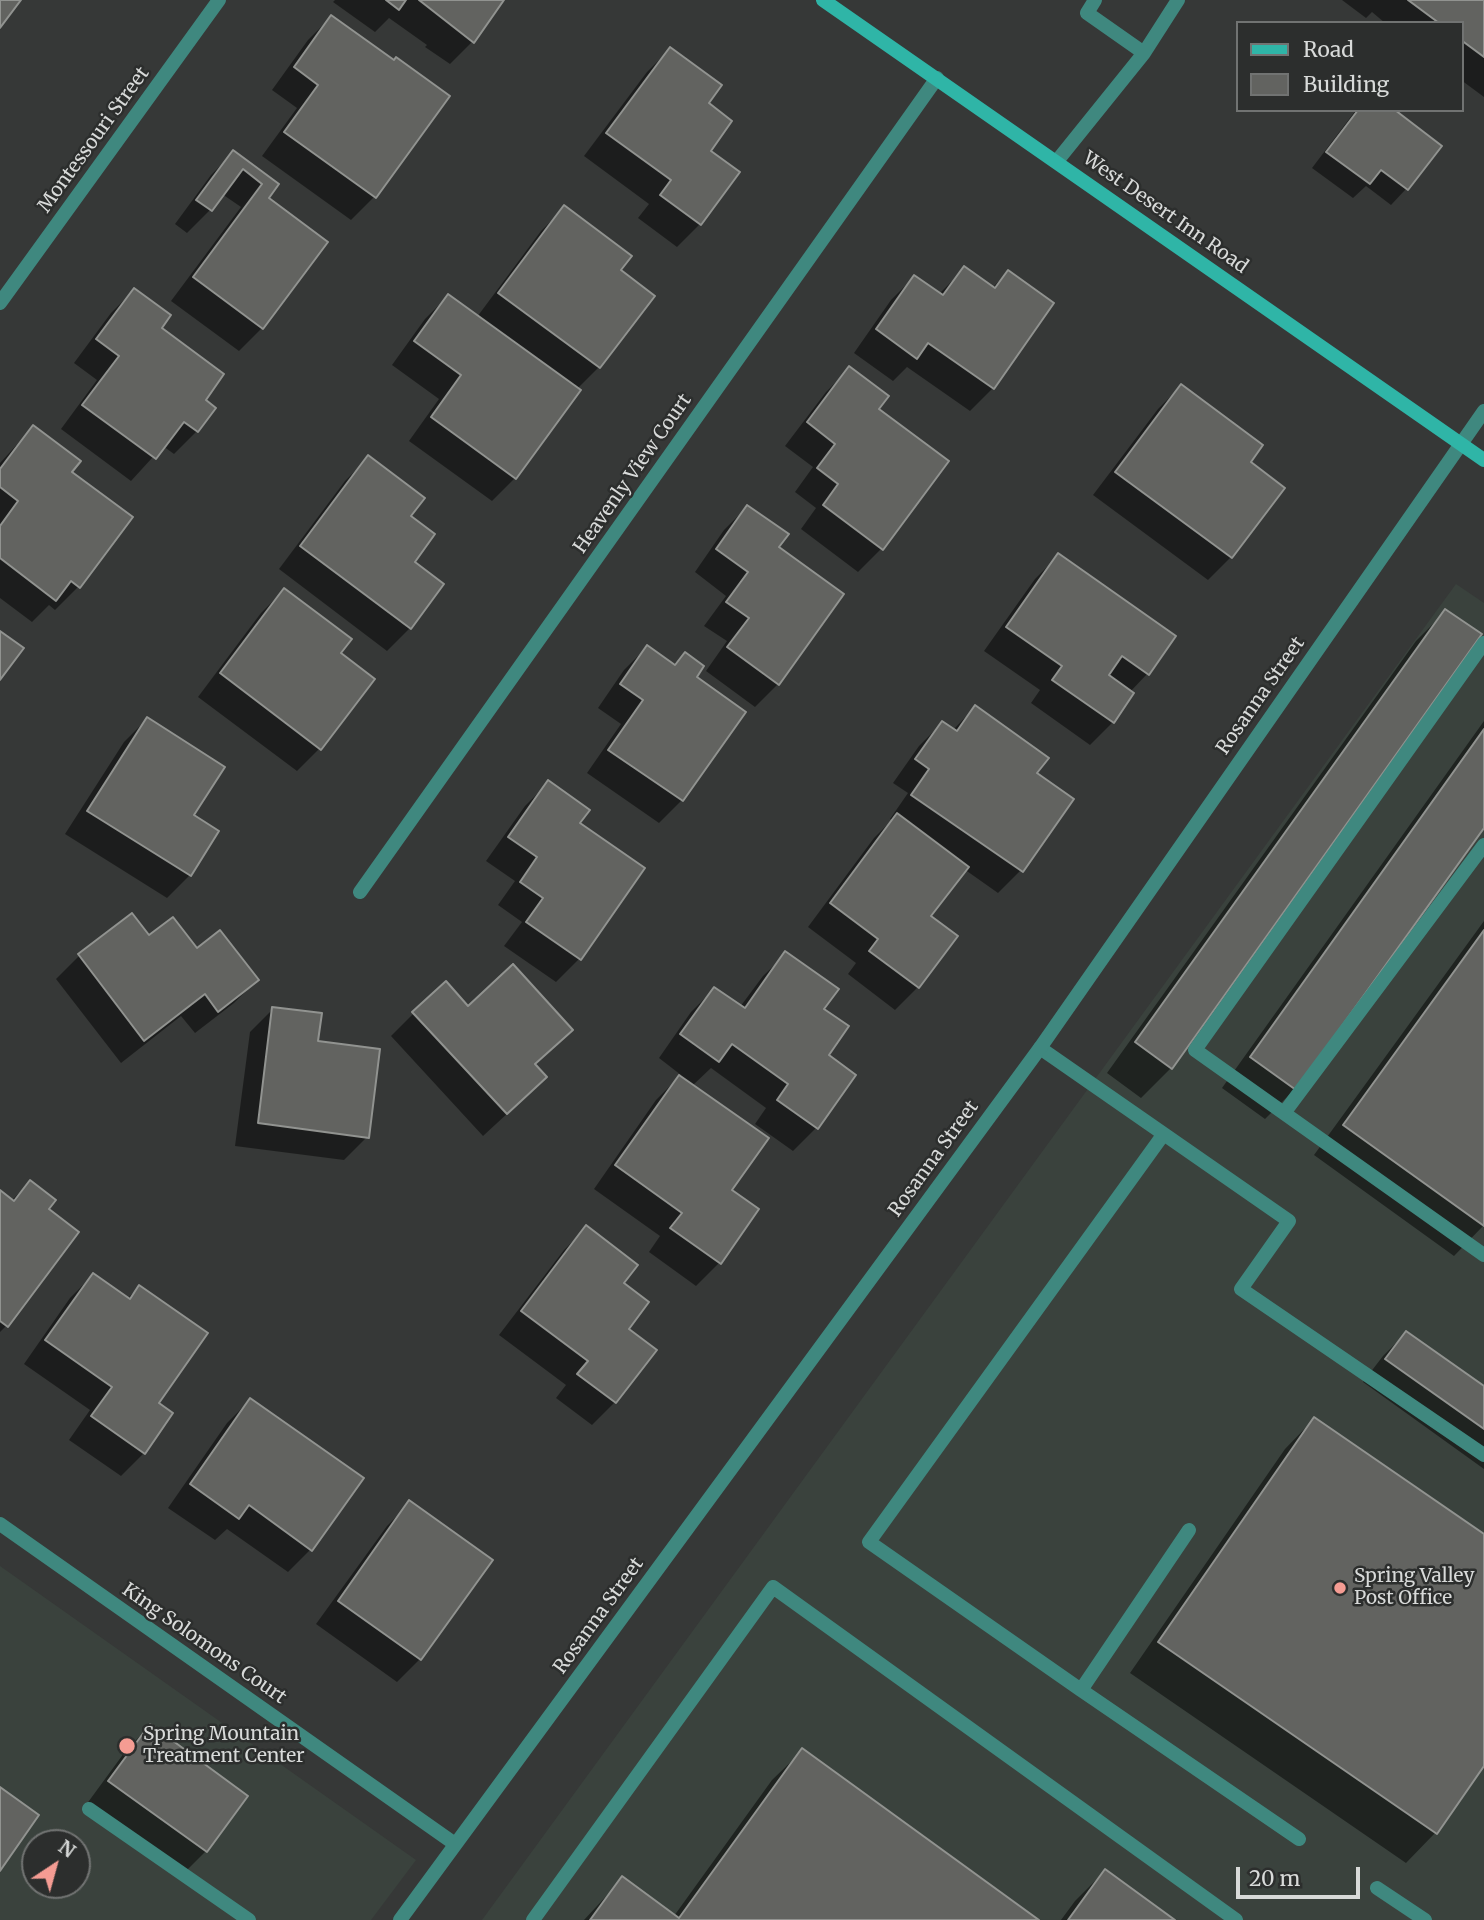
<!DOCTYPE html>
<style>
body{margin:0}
#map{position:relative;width:1484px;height:1920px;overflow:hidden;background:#363837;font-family:Merriweather,serif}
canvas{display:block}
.legend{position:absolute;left:1236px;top:21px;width:228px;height:91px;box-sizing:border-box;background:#2c2e2d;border:2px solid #717372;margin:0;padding:9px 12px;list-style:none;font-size:21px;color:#d8dad9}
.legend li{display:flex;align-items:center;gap:14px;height:35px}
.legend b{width:35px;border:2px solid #717372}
.north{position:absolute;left:21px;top:1829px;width:70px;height:70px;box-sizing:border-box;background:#2c2e2d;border:2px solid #717372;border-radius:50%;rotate:36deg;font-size:19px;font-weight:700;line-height:28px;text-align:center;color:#d8dad9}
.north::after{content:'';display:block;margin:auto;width:24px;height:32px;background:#f59c93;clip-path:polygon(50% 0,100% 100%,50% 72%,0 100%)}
.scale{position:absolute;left:1236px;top:1867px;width:124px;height:32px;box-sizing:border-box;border:4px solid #d8dad9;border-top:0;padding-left:9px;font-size:21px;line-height:24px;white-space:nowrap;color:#d8dad9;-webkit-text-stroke:5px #2c2e2d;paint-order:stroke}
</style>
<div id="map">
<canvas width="1484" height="1920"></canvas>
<ul class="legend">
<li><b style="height:9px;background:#2fb5a7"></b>Road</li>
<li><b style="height:19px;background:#626360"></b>Building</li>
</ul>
<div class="north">N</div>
<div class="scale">20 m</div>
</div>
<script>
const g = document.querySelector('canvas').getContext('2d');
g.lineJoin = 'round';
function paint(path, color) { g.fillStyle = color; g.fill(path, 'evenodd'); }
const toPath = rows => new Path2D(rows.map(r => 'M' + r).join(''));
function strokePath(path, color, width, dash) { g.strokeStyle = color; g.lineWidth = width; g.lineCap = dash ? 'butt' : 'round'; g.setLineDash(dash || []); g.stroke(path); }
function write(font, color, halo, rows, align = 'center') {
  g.font = font + ' Merriweather,serif'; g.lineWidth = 5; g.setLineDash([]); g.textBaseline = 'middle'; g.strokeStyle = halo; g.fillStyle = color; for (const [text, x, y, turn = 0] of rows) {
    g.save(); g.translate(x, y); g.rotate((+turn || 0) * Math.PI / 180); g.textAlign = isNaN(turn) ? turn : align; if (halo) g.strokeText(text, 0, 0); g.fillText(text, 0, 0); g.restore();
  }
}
const built = toPath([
 [1456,584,1484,603,1484,1920,482,1920],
 [0,1566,416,1860,371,1920,0,1920],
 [35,1843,77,1843,77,1885,35,1885]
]);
const shadow = toPath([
 [335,0,502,0,473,41,450,64,425,47,427,45,389,18,375,32,333,2],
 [1342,0,1484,0,1484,97,1461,80,1461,23,1385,23,1372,12,1366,18],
 [331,17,394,62,448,96,374,197,351,220,262,156,297,108,272,90,308,40],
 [670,49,706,104,709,151,700,224,677,247,638,218,649,204,584,156,647,72],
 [1356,110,1393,110,1439,146,1406,189,1391,205,1366,186,1353,198,1312,168],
 [234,152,276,184,266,198,262,328,239,351,171,301,241,207,222,194,210,210,187,233,175,224,211,175],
 [564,208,618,271,599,367,577,389,515,478,492,501,409,441,439,399,392,365,425,319,448,296,477,317,541,231],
 [964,269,992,288,1008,272,993,388,970,411,907,367,893,381,854,353,891,300,914,277,939,294],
 [134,290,203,400,197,431,174,454,163,446,131,481,61,429,97,380,74,363,111,313],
 [849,369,877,410,946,462,881,549,858,572,801,529,816,508,795,492,813,467,785,446,826,392],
 [1181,386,1248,462,1231,557,1208,580,1093,495,1158,409],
 [33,427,70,472,130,518,78,587,55,610,49,605,32,622,0,598,0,463],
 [368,458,409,516,412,562,410,628,387,651,279,569,345,481],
 [747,507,777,548,778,684,755,707,706,671,727,641,704,626,726,596,695,572,724,530],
 [1058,556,1148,673,1130,692,1113,722,1090,745,1031,703,1040,690,984,651,1035,579],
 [284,590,339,654,320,748,297,771,198,697,261,613],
 [1446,611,1480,635,1171,1068,1141,1098,1107,1073,1416,641],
 [647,647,673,665,685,654,694,677,743,712,682,800,659,823,587,773,621,724,598,708,624,670],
 [975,707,1021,870,998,893,964,869,929,916,918,987,895,1010,848,974,856,963,808,927,874,838,892,820,890,819,908,793,893,783,919,746,942,723,953,730],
 [147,719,192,816,190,875,167,898,65,834,124,742],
 [1484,721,1484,825,1295,1089,1265,1119,1222,1088],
 [548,783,578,823,642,868,579,959,556,982,504,946,522,922,498,905,515,881,486,861,525,806],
 [132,915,149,937,196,950,257,980,234,1003,195,1033,181,1016,121,1063,56,979,79,956],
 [1484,921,1484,1225,1454,1256,1314,1155],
 [786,954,822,1009,826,1055,854,1075,816,1128,793,1151,755,1124,766,1108,711,1068,692,1086,730,1190,757,1210,719,1263,696,1286,649,1252,660,1236,594,1189,656,1100,681,1075,659,1058,691,1012,714,989,740,1007,763,976],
 [467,1008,533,1065,522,1100,483,1136,391,1036,414,1013],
 [273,1009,317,1042,367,1137,344,1160,235,1146,250,1032],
 [30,1182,47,1210,6,1326,0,1332,0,1193,11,1201],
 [587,1227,622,1284,626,1329,655,1350,615,1402,592,1425,556,1398,566,1385,499,1335,564,1250],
 [93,1275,127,1299,139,1287,156,1403,144,1453,121,1476,69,1440,90,1410,24,1364,70,1298],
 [1406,1333,1484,1389,1484,1469,1363,1382,1383,1356],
 [250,1400,311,1549,288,1572,227,1529,215,1540,168,1508,227,1423],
 [1314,1419,1484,1536,1484,1763,1435,1833,1406,1863,1130,1673,1285,1449],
 [410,1503,420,1659,397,1682,316,1624,387,1526],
 [150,1726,206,1851,183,1874,86,1805,127,1749],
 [802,1751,1036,1920,584,1920,622,1879,674,1916,772,1780],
 [1105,1871,1172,1920,1061,1920,1075,1901]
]);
const building = toPath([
 [0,0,21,0,0,28,0,0],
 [386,0,406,0,399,10,386,0],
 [419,0,504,0,474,43,419,0],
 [1408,0,1484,0,1484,57,1461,40,1461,23,1439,23,1408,0],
 [331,15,394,60,396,57,450,96,376,198,284,132,318,85,294,67,331,15],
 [670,47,722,85,709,103,732,121,711,151,740,172,701,225,660,195,671,180,606,133,670,47],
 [1358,110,1395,110,1442,146,1408,190,1381,170,1370,184,1326,152,1358,110],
 [233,150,279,184,269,198,328,242,263,329,193,277,262,184,243,169,212,211,196,200,233,150],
 [564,205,632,256,621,270,655,296,600,368,498,293,564,205],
 [964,266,995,288,1008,270,1054,303,994,389,928,343,917,359,876,329,914,275,943,295,964,266],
 [134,288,171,315,162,328,224,374,206,400,216,408,198,432,184,422,156,459,82,405,119,356,96,339,134,288],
 [448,294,581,390,516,479,431,417,461,375,414,341,448,294],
 [849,366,889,396,879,409,949,461,883,550,823,505,838,484,817,468,835,444,807,422,849,366],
 [1181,384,1263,445,1251,462,1285,488,1232,558,1115,472,1181,384],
 [33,425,81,461,72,472,133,517,80,588,71,581,56,601,0,558,0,526,18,501,0,487,0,469,33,425],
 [368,455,425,498,411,516,435,534,415,562,444,584,411,629,300,546,368,455],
 [747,505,789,534,779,547,844,594,779,685,727,647,749,618,726,602,748,572,716,549,747,505],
 [1058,553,1176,636,1149,675,1122,656,1109,675,1134,693,1114,723,1052,680,1062,666,1006,627,1058,553],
 [284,588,352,639,341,653,375,679,321,750,220,673,284,588],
 [1445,609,1482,634,1172,1069,1135,1042,1445,609],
 [0,631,24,648,0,680,0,631],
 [647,645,675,665,685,652,704,666,697,677,746,712,683,801,608,750,643,700,620,684,647,645],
 [975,705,1049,758,1037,773,1074,799,1023,872,911,795,929,769,915,759,942,721,957,731,975,705],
 [147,717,225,767,194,815,219,831,191,876,87,811,147,717],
 [1484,729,1484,828,1296,1090,1250,1057,1484,729],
 [548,780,590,810,580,823,645,868,581,960,526,922,543,898,520,882,537,857,508,837,548,780],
 [897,813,969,867,931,916,958,936,919,988,869,951,878,939,830,903,897,813],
 [132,913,149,935,173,917,197,948,220,930,259,980,218,1012,205,994,144,1041,78,954,132,913],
 [1484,930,1484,1226,1343,1125,1484,930],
 [785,951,839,989,824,1009,849,1026,829,1055,856,1075,818,1129,777,1100,788,1084,732,1044,719,1062,680,1034,714,987,745,1008,785,951],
 [513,964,573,1030,535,1064,547,1077,507,1114,412,1012,446,981,468,1006,513,964],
 [272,1007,322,1013,318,1041,380,1049,369,1138,258,1123,272,1007],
 [679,1075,769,1138,732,1190,759,1209,721,1264,670,1228,682,1213,615,1165,679,1075],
 [30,1180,56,1200,49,1209,79,1232,8,1327,0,1321,0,1190,14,1201,30,1180],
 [586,1225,638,1265,624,1283,649,1302,629,1329,657,1350,616,1403,577,1374,588,1361,521,1311,586,1225],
 [93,1273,130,1299,139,1285,208,1333,159,1403,173,1413,145,1454,91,1416,112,1387,45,1340,93,1273],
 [1406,1331,1484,1386,1484,1429,1385,1359,1406,1331],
 [250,1398,364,1478,312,1551,249,1505,239,1519,190,1484,250,1398],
 [1314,1417,1484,1534,1484,1766,1437,1834,1158,1642,1314,1417],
 [409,1500,493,1560,421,1660,338,1601,409,1500],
 [150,1724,248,1796,207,1852,108,1781,150,1724],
 [802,1748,1039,1920,590,1920,622,1876,679,1918,802,1748],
 [0,1787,39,1815,0,1871,0,1787],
 [1105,1869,1175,1920,1068,1920,1105,1869]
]);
const service = toPath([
 [1095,0,1087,13,1144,53],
 [1057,161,1144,53,1178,0],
 [1484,643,1195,1050,1484,1255],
 [1040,1048,1289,1221,1241,1289,1484,1455],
 [1284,1113,1484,845],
 [1163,1135,869,1542,1081,1690,1189,1530],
 [1081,1690,1299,1839],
 [89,1809,249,1920],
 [1377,1888,1425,1920],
 [533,1920,773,1587,1236,1920]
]);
const minor = toPath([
 [0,303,219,0],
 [360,892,937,78],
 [0,1524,455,1844],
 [400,1920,1040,1048,1484,411]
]);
const secondary = toPath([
 [823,0,1484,460]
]);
const markers = [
 [1340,1588,7,"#f59c93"],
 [127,1746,9,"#f59c93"]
];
const streetNames = [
 ["Montessouri Street",94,140,-54],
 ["West Desert Inn Road",1165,213,35],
 ["Heavenly View Court",633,474,-55],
 ["Rosanna Street",1261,696,-55],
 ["Rosanna Street",934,1159,-54],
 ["Rosanna Street",599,1616,-54],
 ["King Solomons Court",204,1644,35]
];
const poiNames = [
 ["Spring Valley",1354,1577],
 ["Post Office",1354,1599],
 ["Spring Mountain",143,1735],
 ["Treatment Center",143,1757]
];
paint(built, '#3a423d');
paint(shadow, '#0007');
paint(building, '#626360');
strokePath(building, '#919390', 2);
strokePath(service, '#3f887f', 14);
strokePath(minor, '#3f887f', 14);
strokePath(secondary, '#2fb5a7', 14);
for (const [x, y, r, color] of markers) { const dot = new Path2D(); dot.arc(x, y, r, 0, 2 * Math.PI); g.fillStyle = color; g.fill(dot); strokePath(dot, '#2c2e2d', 2.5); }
write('19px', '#d8dad9', '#2c2e2d', streetNames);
write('19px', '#d8dad9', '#2c2e2d', poiNames, 'left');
</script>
